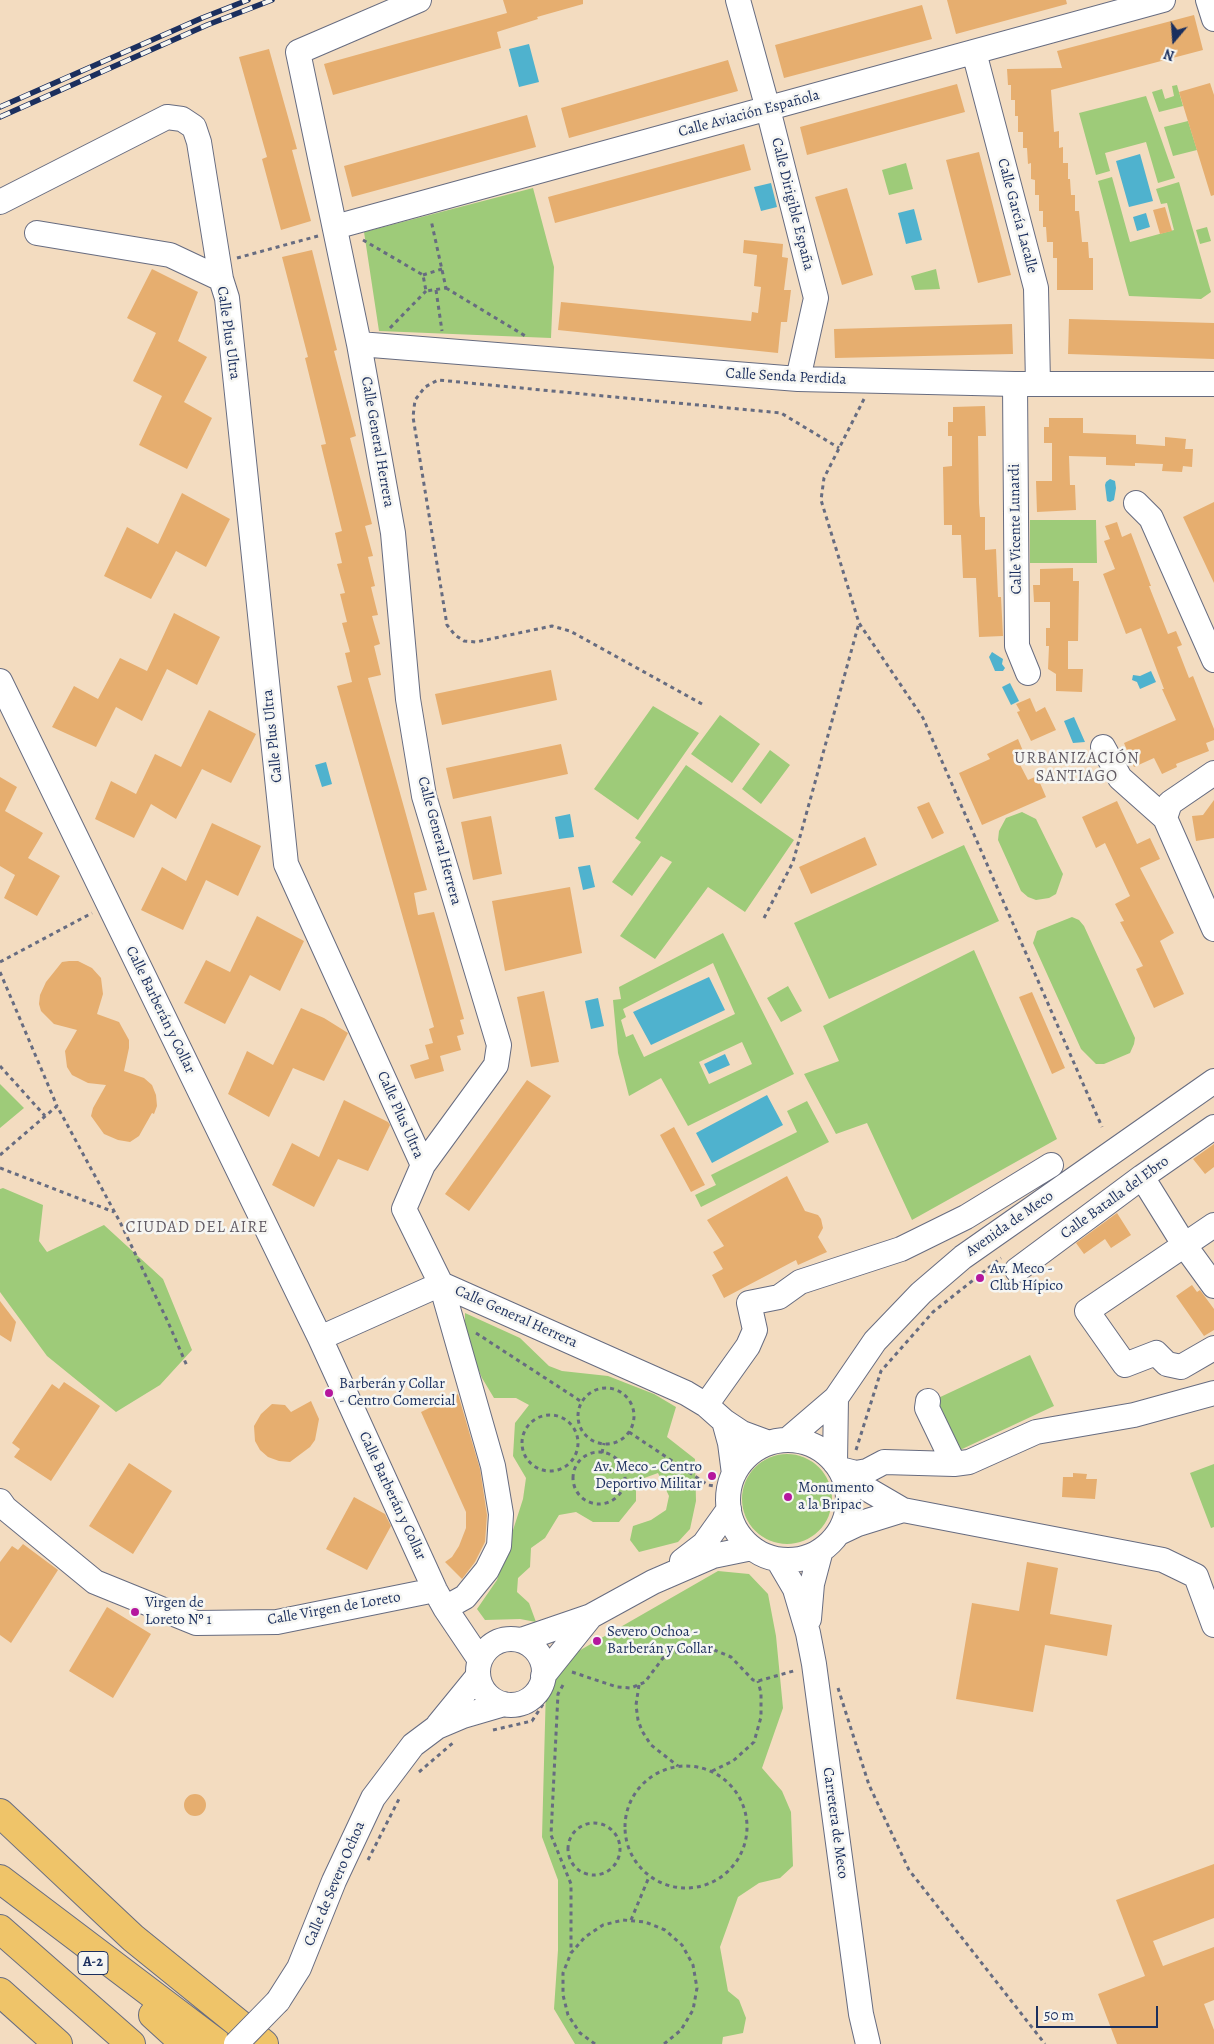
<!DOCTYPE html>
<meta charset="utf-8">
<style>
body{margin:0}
#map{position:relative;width:1214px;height:2044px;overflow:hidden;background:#f3dcc0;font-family:Alegreya,serif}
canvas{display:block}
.north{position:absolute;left:1149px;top:15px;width:50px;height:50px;-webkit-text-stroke:4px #f6f6f2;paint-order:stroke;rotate:198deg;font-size:14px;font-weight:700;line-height:20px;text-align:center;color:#1b2f5e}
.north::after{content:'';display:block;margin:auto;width:18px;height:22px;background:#1b2f5e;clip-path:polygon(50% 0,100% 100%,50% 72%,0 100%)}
.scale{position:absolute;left:1036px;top:2006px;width:122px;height:22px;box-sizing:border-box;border:2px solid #1b2f5e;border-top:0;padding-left:6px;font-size:15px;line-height:18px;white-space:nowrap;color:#1b2f5e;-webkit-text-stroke:4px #f6f6f2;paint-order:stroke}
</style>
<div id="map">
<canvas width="1214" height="2044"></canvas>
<div class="north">N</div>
<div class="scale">50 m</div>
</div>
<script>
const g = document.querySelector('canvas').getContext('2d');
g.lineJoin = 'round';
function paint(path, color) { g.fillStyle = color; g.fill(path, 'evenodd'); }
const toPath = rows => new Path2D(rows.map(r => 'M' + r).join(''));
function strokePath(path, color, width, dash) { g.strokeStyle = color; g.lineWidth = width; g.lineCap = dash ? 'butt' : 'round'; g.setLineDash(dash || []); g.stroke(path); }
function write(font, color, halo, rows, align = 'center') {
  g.font = font + ' Alegreya,serif'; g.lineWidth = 5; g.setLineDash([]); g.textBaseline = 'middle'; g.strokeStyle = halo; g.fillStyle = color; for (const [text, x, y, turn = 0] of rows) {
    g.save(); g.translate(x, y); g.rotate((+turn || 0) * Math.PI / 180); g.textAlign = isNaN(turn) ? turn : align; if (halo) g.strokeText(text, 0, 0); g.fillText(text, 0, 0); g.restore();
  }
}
const green = toPath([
 [1177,85,1183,106,1159,112,1152,92,1162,89,1165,99,1174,96,1172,86],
 [1146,96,1175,178,1158,183,1146,142,1105,153,1110,171,1096,175,1079,113],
 [1188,121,1197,150,1173,156,1164,127],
 [906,163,913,189,889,195,882,170],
 [1112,177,1130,242,1174,230,1167,203,1161,204,1156,189,1179,182,1211,292,1201,299,1129,296,1098,181],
 [533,188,554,267,551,338,379,331,364,232],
 [1207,227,1211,241,1200,244,1196,230],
 [936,269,940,289,915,290,911,276],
 [1030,520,1096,520,1097,563,1030,563],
 [653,706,699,733,638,820,594,789],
 [720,715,760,744,732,783,691,754],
 [770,750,790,765,761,804,742,789],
 [686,765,794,840,745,912,708,887,655,959,620,936,672,862,661,856,632,896,612,882,641,842,635,838],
 [1022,812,1036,819,1063,874,1056,894,1049,898,1036,900,1028,897,1021,891,998,840,999,831,1006,818],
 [964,845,999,921,829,999,794,923],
 [1072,917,1079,920,1084,926,1135,1038,1134,1044,1130,1053,1104,1064,1096,1064,1081,1049,1033,943,1037,931],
 [723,933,794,1074,688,1126,661,1078,629,1096,618,1053,613,1000,621,999,619,987],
 [713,963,735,1014,644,1057,633,1034,626,1037,621,1020,626,1017,623,1009],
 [742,1042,752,1064,709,1084,699,1062],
 [974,950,1057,1139,912,1220,867,1123,836,1134,804,1074,839,1061,823,1026],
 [788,986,802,1011,781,1022,767,998],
 [0,1084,24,1108,0,1128],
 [807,1101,829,1142,701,1207,695,1195,716,1185,711,1175,797,1132,787,1111],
 [3,1188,43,1205,39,1241,47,1252,104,1225,163,1279,192,1350,160,1385,116,1412,47,1356,0,1292,0,1189],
 [465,1313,520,1338,549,1366,562,1371,608,1376,654,1394,676,1407,667,1437,695,1459,696,1501,690,1529,678,1542,639,1552,630,1540,633,1526,651,1520,666,1510,669,1496,658,1473,636,1481,636,1501,619,1522,593,1522,576,1512,559,1515,545,1538,531,1548,530,1567,518,1578,517,1592,529,1603,536,1622,520,1619,485,1620,477,1609,497,1580,523,1499,526,1478,513,1456,515,1423,529,1405,516,1398,494,1398,482,1378,465,1338],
 [1030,1355,1054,1406,960,1450,936,1399],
 '742 1499a45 45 0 1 1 90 0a45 45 0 1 1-90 0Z',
 [1214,1464,1214,1527,1211,1528,1190,1473],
 [718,1571,749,1574,768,1594,776,1636,783,1708,762,1768,782,1791,791,1812,793,1866,780,1878,759,1883,738,1897,720,1947,728,1991,739,2000,746,2018,743,2033,723,2037,722,2044,575,2044,554,2009,558,1950,558,1880,542,1837,546,1687,570,1656]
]);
const water = toPath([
 [529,44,539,82,519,87,509,49],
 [1140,154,1153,201,1129,207,1116,161],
 [771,183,777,207,761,211,754,187],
 [914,209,922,240,906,244,898,213],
 [1146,213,1150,227,1137,231,1133,217],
 [1110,479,1115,481,1116,488,1114,500,1110,502,1107,501,1105,485,1106,482],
 [992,652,1003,659,1002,664,1005,668,1003,671,995,671,989,657],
 [1151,671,1156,682,1140,689,1137,682,1132,680,1133,675,1140,676],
 [1010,683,1019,701,1011,705,1002,687],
 [1074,717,1085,742,1073,743,1064,721],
 [326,762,332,784,322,787,315,765],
 [570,814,574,837,559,839,555,817],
 [590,865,595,887,583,890,578,867],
 [709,977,725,1010,651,1045,633,1012],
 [598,998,604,1026,591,1029,585,1001],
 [725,1054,730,1065,709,1074,704,1064],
 [767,1095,783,1125,712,1163,696,1133]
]);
const building = toPath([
 [503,0,583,0,583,4,537,17,538,19,497,32,501,48,333,95,324,64,507,13],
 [947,0,1066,0,1067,4,956,34],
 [922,5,932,39,784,78,775,45],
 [1194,15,1203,50,1051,90,1054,132,1059,131,1059,148,1063,147,1063,163,1068,163,1068,179,1070,179,1071,195,1075,195,1075,211,1079,211,1082,242,1088,242,1089,258,1093,258,1093,290,1057,290,1057,258,1053,258,1053,242,1047,242,1046,227,1043,227,1043,211,1039,211,1039,195,1035,195,1035,180,1031,179,1031,163,1028,164,1027,148,1023,148,1023,132,1018,132,1018,116,1015,116,1015,100,1011,100,1011,85,1008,85,1007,69,1062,68,1057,51],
 [269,49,297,149,292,150,311,221,281,230,262,159,267,157,239,57],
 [728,60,738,91,569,138,561,108],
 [1210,83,1214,95,1214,195,1211,196,1179,92],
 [957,84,965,112,807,155,800,127],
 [527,115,536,147,352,197,344,166],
 [744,144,751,170,555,223,548,197],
 [979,152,1011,275,978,283,946,160],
 [847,188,873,275,842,285,815,197],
 [1165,207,1172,231,1160,234,1153,210],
 [744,240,783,244,782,257,788,258,784,290,791,290,787,322,781,322,778,353,558,330,561,302,751,321,752,312,758,313,761,287,754,286,757,255,743,253],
 [312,250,337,350,334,351,356,436,350,438,372,524,365,526,373,556,368,557,375,586,371,587,378,615,372,616,380,644,374,646,381,675,368,678,427,890,414,893,418,915,434,912,464,1019,460,1020,464,1034,457,1036,461,1050,440,1056,444,1071,415,1079,410,1065,429,1059,425,1045,433,1043,429,1029,434,1027,337,686,352,682,345,653,350,652,342,623,347,622,340,594,345,593,337,564,342,563,335,533,342,531,321,445,326,444,305,358,308,357,282,257],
 [152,269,198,292,178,341,207,357,184,402,212,418,187,469,139,445,162,396,133,381,156,333,127,318],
 [1069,319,1214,323,1214,359,1068,354],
 [1012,324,1013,354,835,358,834,329],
 [985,406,986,436,978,436,979,503,980,517,985,517,985,550,996,549,998,597,1001,597,1003,636,979,637,976,578,963,578,961,535,952,535,952,525,944,525,943,467,952,466,952,436,948,436,948,422,953,422,953,407],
 [1049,418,1083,418,1083,433,1136,435,1136,444,1165,446,1165,437,1186,439,1185,449,1193,449,1192,467,1183,466,1182,472,1162,471,1163,464,1135,463,1135,466,1106,465,1106,457,1069,456,1070,485,1075,485,1076,510,1037,512,1036,481,1052,481,1052,443,1044,443,1044,427,1049,427],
 [182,493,230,519,206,567,176,551,151,599,104,576,127,527,158,544],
 [1214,502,1214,583,1183,517],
 [1117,522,1122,537,1131,533,1151,586,1149,586,1168,634,1176,631,1182,645,1177,647,1189,678,1193,676,1214,729,1214,740,1206,743,1209,751,1176,764,1177,767,1162,774,1154,758,1134,767,1124,743,1176,720,1162,689,1164,689,1141,628,1126,634,1103,574,1115,569,1104,541,1110,539,1105,526],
 [1073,568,1073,581,1079,581,1078,641,1068,641,1068,669,1083,669,1082,692,1056,691,1056,674,1048,669,1049,646,1046,646,1046,628,1050,628,1050,602,1034,602,1033,585,1040,585,1040,569],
 [174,613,220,637,197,685,167,669,142,721,116,707,96,747,52,727,74,686,98,699,120,658,147,671],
 [551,670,557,700,442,725,435,694],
 [1030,698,1036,712,1045,707,1056,730,1031,741,1017,712,1020,711,1016,704],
 [209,710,256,734,231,783,202,769,176,819,151,804,134,838,95,819,111,781,136,794,155,754,181,767],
 [1018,739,1023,751,1015,755,1028,780,1037,776,1046,797,982,825,959,773,990,759,987,754],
 [561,744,568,774,453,799,446,768],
 [0,777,17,787,5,811,43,833,28,858,60,876,37,916,4,898,15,875,0,866],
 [1214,800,1214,838,1196,841,1192,816,1203,815],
 [1117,801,1137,844,1150,838,1160,859,1140,868,1174,933,1160,941,1184,994,1154,1008,1136,969,1143,966,1120,922,1124,921,1115,904,1130,896,1105,843,1096,848,1082,817],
 [929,802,944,833,932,839,917,807],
 [491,816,502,874,473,880,461,822],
 [212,823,261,846,238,896,206,880,183,930,141,910,162,867,186,881],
 [865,837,877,865,811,894,799,867],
 [570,887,582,953,505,971,492,901],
 [257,916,304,941,280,991,250,975,225,1024,184,1003,206,960,230,972],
 [69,961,78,961,92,968,101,978,103,994,97,1014,119,1022,129,1040,129,1048,124,1071,144,1078,152,1085,156,1095,157,1106,154,1114,152,1113,139,1136,130,1142,118,1140,104,1134,91,1116,93,1108,106,1085,88,1083,72,1075,67,1067,65,1051,77,1030,54,1024,41,1011,39,1004,40,995,46,982,62,962],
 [544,991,559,1062,531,1067,517,997],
 [1032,992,1065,1068,1052,1074,1019,997],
 [301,1008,324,1018,348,1033,324,1081,293,1068,269,1117,228,1094,247,1051,273,1065],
 [527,1080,551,1096,469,1211,445,1194],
 [344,1100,388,1122,390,1125,368,1171,338,1159,314,1207,272,1185,292,1143,319,1157],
 [674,1127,705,1185,691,1192,660,1135],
 [1214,1144,1214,1167,1205,1174,1193,1159],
 [787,1176,805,1211,818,1215,821,1219,823,1228,818,1237,827,1252,798,1265,796,1260,724,1298,712,1275,723,1269,713,1252,724,1246,707,1220],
 [1117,1213,1131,1235,1111,1248,1105,1239,1084,1254,1076,1243],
 [1192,1285,1197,1292,1200,1290,1214,1309,1214,1330,1204,1336,1176,1296],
 [0,1301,16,1322,11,1342,0,1335],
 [64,1382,100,1406,51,1481,14,1457,20,1449,12,1443,52,1384,59,1389],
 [458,1394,480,1469,487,1515,485,1542,475,1562,462,1579,445,1562,452,1557,459,1546,466,1528,466,1512,421,1412],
 [311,1401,319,1419,315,1440,310,1447,290,1462,279,1461,268,1457,260,1450,255,1441,254,1426,261,1414,272,1404,285,1405,291,1412],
 [129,1463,172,1491,133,1554,89,1526],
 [1073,1473,1087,1474,1086,1479,1097,1479,1095,1499,1062,1497,1063,1477,1073,1477],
 [354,1497,385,1514,391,1526,367,1570,326,1549],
 [23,1544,58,1570,11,1643,0,1635,0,1562,12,1546,18,1550],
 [1027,1562,1058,1568,1050,1614,1112,1625,1107,1656,1045,1645,1033,1712,956,1699,972,1603,1019,1611],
 [107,1607,151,1634,113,1698,69,1671],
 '184 1805a11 11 0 1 1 22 0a11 11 0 1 1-22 0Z',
 [1214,1864,1214,1918,1153,1941,1163,1966,1214,1947,1214,2000,1204,2004,1214,2030,1214,2044,1117,2044,1098,1994,1145,1976,1116,1900]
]);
const path = toPath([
 [363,240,423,275,426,291,446,288,431,220],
 [237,258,318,236],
 [423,275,442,269],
 [446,288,527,337],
 [436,290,442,331],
 [390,328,426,291],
 [864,399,824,478,821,500,859,623,923,718,1102,1127],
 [702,704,570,631,552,626,476,642,464,641,455,635,447,625,413,417,415,400,425,387,438,380,781,413,839,448],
 [764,918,793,862,859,623],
 [0,962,92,913],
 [0,972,57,1106],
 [0,1066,45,1116],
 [0,1155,57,1106,120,1222,168,1322,187,1366],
 [0,1168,114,1212],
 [476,1333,582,1402],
 '578 1416a28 28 0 1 1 56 0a28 28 0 1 1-56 0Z',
 '522 1443a28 28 0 1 1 56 0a28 28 0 1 1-56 0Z',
 [629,1432,708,1485,714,1486],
 [856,1450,881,1371,933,1312,1001,1258],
 '573 1478a26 26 0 1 1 52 0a26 26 0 1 1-52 0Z',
 [602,1453,604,1443],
 [572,1672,617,1687,631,1688,645,1682,663,1658,690,1647,712,1649,731,1657,753,1680,758,1681,797,1670],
 [563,1685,558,1694,551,1835,571,1884,571,1953],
 [639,1685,636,1705,638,1720,642,1731,651,1745,678,1766],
 [838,1688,869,1785,909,1870,1045,2044],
 [493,1730,532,1721,549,1695],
 '625 1827a61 61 0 1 1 122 0a61 61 0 1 1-122 0Z',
 [712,1771,733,1761,754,1742,761,1717,761,1693,758,1681],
 [419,1772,454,1742],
 '568 1849a26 26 0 1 1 52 0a26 26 0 1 1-52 0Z',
 [368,1860,399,1799],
 [631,1920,649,1877],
 [595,2044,580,2033,568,2015,563,1995,563,1973,571,1953,585,1937,603,1925,623,1920,645,1922,665,1930,682,1945,693,1965,697,1988,693,2010,681,2030,664,2044]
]);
const minor = toPath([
 [419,0,298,52,359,344,393,533,408,699,424,796,499,1045,496,1065,423,1165,404,1209,441,1284,686,1393,706,1405,724,1421],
 [738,0,768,109,816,298,798,379],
 [1208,0,1214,19],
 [974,52,1036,288,1038,384],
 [0,202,167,117,182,119,194,127,199,142,221,279],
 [335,227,1163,0],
 [37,233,170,255,221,279,227,298,286,864,423,1165],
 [359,344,798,379,1015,384,1214,384],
 [1015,384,1017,646,1028,673],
 [1136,503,1151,518,1214,660],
 [0,681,320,1338,435,1590,445,1608,480,1660],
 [1103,747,1120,778,1165,818],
 [1214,773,1170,803,1165,818,1214,929],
 [1142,1177,1185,1246,1214,1286],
 [1214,1225,1087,1311,1125,1365,1156,1353,1167,1364,1181,1367,1214,1348],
 [1017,1270,1142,1177,1214,1127],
 [749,1303,779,1297,800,1282,901,1249,966,1217,1051,1165],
 [320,1338,441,1284,493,1466,501,1514,499,1546,487,1570,465,1597,445,1608],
 [928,1401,927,1408,954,1464],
 [706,1405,748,1346,755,1330,749,1303],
 [787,1440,836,1398,875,1341,921,1293,963,1257,1214,1081],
 '728 1500a60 60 0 1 1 120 0a60 60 0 1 1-120 0Z',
 [835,1463,836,1398],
 [840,1469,856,1473,867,1471,884,1462,954,1464,969,1462,1036,1432,1134,1415,1214,1393],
 [734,1474,730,1443,724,1421,742,1433,769,1443],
 [843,1475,903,1510,1163,1560,1196,1576,1214,1625],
 [0,1501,5,1508,95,1582,196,1623,277,1622,435,1590],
 [839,1533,858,1524,903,1510],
 [778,1560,795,1589,808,1633,814,1664,861,2014,868,2044],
 [682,1561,704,1544,729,1509],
 [809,1619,812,1584,821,1550],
 '478 1672a33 33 0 1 1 66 0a33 33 0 1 1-66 0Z',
 [521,1640,591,1616,653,1582,713,1556,752,1548],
 [543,1676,591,1616],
 [438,1725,478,1676],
 [278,2001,299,1968,334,1881,373,1798,413,1745,437,1727,463,1716,504,1704]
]);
const highway = toPath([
 [0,1813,133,1938,264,2044],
 [0,1879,218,2044],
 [0,1929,131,2044],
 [0,1992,58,2044],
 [153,2015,185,2044]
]);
const rail = toPath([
 [0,107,202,18,248,0],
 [0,117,207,25,272,0]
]);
const minorBridge = toPath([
 [236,2044,278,2001]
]);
const markers = [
 [980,1278,5,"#b5179e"],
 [329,1393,5,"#b5179e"],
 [712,1476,5,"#b5179e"],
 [788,1497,5,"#b5179e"],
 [135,1612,5,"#b5179e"],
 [597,1641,5,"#b5179e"]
];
const shields = [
 [93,1963,30]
];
const shieldNames = [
 ["A-2",93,1963]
];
const streetNames = [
 ["Calle Aviación Española",749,114,-15],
 ["Calle Dirigible España",792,204,76],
 ["Calle García Lacalle",1017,216,75],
 ["Calle Plus Ultra",228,333,82],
 ["Calle Senda Perdida",786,377,3],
 ["Calle General Herrera",377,442,80],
 ["Calle Vicente Lunardi",1016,529,-91],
 ["Calle Plus Ultra",273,736,-96],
 ["Calle General Herrera",439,841,75],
 ["Calle Barberán y Collar",160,1010,64],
 ["Calle Plus Ultra",400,1115,66],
 ["Calle Batalla del Ebro",1115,1198,-36],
 ["Avenida de Meco",1010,1224,-35],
 ["Calle General Herrera",516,1317,24],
 ["Calle Barberán y Collar",392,1496,65],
 ["Calle Virgen de Loreto",334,1609,-10],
 ["Carretera de Meco",835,1823,82],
 ["Calle de Severo Ochoa",335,1884,-67]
];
const poiNames = [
 ["Av. Meco -",990,1269],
 ["Club Hípico",990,1286],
 ["Barberán y Collar",339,1384],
 ["- Centro Comercial",339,1401],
 ["Av. Meco - Centro",702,1467,"right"],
 ["Deportivo Militar",702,1484,"right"],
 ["Monumento",798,1488],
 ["a la Bripac",798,1505],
 ["Virgen de",145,1603],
 ["Loreto Nº 1",145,1620],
 ["Severo Ochoa -",607,1632],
 ["Barberán y Collar",607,1649]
];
const neighbourhoodNames = [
 ["URBANIZACIÓN",1077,759],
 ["SANTIAGO",1077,777],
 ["CIUDAD DEL AIRE",197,1228]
];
paint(green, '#9ecb79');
paint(water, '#4fb2ce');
paint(building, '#e6ae6f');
strokePath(minor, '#676c80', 26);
strokePath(highway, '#676c80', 30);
strokePath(path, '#676c80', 3, [4, 4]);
strokePath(minor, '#fff', 24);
strokePath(highway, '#efc469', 28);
strokePath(rail, '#1b2f5e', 5.5);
strokePath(rail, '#f6f6f2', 4, [11]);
strokePath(minorBridge, '#676c80', 26, []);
strokePath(minorBridge, '#fff', 24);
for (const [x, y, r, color] of markers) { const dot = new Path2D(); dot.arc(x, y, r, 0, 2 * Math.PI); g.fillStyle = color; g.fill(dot); strokePath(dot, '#f6f6f2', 2); }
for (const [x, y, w] of shields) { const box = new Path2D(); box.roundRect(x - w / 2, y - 11.5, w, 23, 4); g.fillStyle = '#f6f6f2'; g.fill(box); strokePath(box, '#1b2f5e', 1); }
write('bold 14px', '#1b2f5e', null, shieldNames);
write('15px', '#1b2f5e', '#f6f6f2', streetNames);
write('15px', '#1b2f5e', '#f6f6f2', poiNames, 'left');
g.letterSpacing = '1px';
write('16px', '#625b64', '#f6f6f2', neighbourhoodNames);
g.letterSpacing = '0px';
</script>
